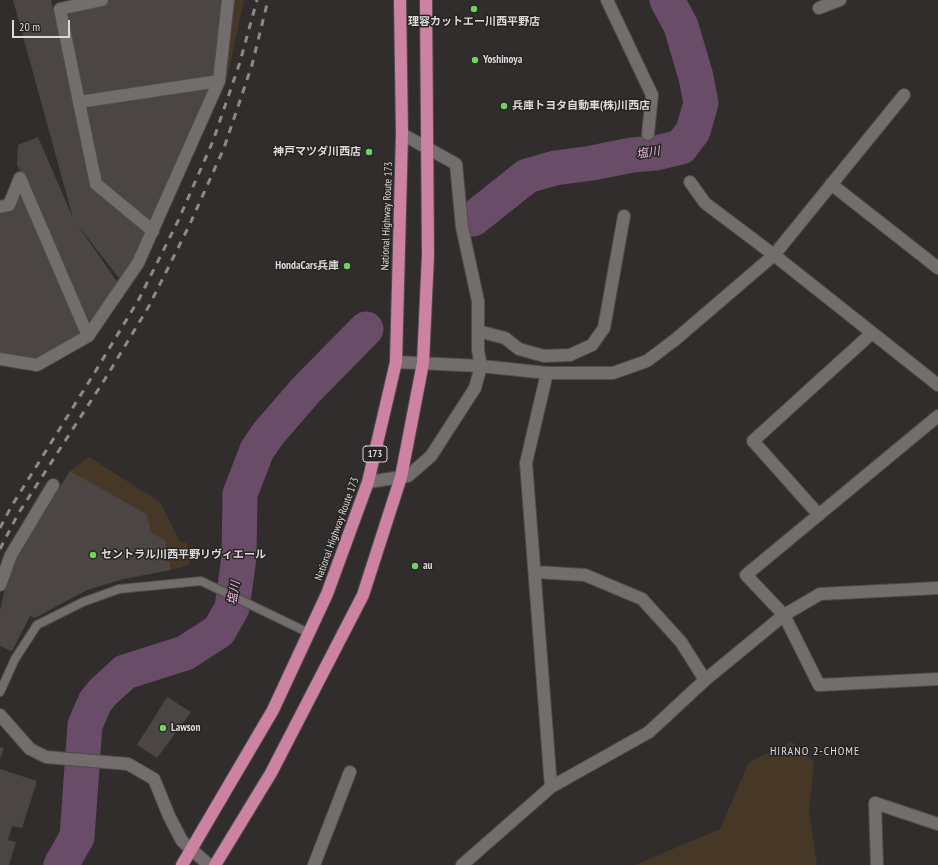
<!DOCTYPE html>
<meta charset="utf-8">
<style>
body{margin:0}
#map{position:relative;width:938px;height:865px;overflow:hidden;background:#322d2d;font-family:"PT Sans Narrow",sans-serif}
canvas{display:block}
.scale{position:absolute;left:12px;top:20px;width:58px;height:18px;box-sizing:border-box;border:2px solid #dbd8d8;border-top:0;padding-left:5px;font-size:12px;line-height:14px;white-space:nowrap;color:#dbd8d8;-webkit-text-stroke:3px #282424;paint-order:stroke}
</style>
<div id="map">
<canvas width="938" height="865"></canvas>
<div class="scale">20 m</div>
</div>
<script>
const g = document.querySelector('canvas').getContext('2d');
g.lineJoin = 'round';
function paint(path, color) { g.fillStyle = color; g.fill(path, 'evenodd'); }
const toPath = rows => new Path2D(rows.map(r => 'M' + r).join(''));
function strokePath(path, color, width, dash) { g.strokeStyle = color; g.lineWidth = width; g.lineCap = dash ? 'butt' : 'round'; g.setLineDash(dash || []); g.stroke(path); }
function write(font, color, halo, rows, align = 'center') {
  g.font = font + ' "PT Sans Narrow","Noto Sans JP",sans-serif'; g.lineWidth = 3; g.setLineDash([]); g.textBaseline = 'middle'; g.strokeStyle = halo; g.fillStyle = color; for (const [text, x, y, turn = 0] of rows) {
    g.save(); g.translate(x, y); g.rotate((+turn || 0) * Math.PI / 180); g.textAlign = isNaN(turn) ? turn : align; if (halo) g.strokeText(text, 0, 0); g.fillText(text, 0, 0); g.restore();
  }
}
const green = toPath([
 [222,0,244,0,227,79,227,78],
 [89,457,160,502,180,542,187,543,190,565,171,570,166,541,151,532,147,514,70,471],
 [792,742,814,762,809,810,817,865,635,865,720,829,749,762]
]);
const river = toPath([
 [473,219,527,176,555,168,592,163,632,155,656,153,681,147,693,131,701,103,696,77,681,26,667,0],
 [61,865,77,837,85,725,95,702,103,692,125,672,185,653,219,631,232,608,239,557,240,494,257,450,268,434,306,390,366,329]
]);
const building = toPath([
 [13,0,51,0,79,106,218,85,150,228,122,282,77,224,120,286,93,329,17,164,18,145,38,137,73,218],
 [110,0,223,0,220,76,79,102,60,9],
 [23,185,88,336,37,365,0,359,0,207],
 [70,471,147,514,151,532,166,541,171,570,124,579,87,590,35,618,30,616,12,651,0,646,0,611,7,578,29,535],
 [167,697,191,712,157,758,137,745],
 [0,747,4,748,0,760],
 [0,769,37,781,22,828,12,826,8,840,16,842,9,865,0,865]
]);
const lane = toPath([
 [0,692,15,659,37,625,83,602,119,589,201,581,309,633]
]);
const street = toPath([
 [102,0,60,9,79,102,219,81],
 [607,0,652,95,648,134],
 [819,8,840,0],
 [79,102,96,184,153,231],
 [690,182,705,203,774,255,904,95],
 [831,184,938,268],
 [0,207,9,205,20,178,88,336],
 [478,331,505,338,519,349,544,356,570,355,592,345,604,328,624,216],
 [0,359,37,365,88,336,138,263,219,81,228,0],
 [396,362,481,366,547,373,613,373,647,361,676,339,774,255,938,385],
 [547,373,526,463,551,787],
 [938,416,746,575,784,615,819,685,938,679],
 [368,482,408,476,431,456,475,388,481,366,478,350,478,301,462,227,456,164,402,134],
 [819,515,753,441,872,333],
 [535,572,585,575,642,599,681,642,705,680],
 [0,585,11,555,53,485],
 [0,715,30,749,46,757,128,764,154,779,169,816,182,841,209,865],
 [314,865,350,772],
 [462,865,551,787,649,732,705,680,784,615,820,594,938,588],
 [877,865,875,803,938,824]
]);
const highway = toPath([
 [182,865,273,710,327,594,368,482,396,362,402,134,400,0],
 [215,865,271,773,363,595,401,477,423,363,428,255,426,0]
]);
const rail = toPath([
 [0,528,11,507,95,372,139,299,178,221,213,141,240,62,257,0],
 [0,549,18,514,105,379,149,306,189,226,224,148,252,65,268,0]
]);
const markers = [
 [474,9,4,"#6fd35f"],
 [475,60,4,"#6fd35f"],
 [504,106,4,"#6fd35f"],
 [369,152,4,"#6fd35f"],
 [347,266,4,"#6fd35f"],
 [93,555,4,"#6fd35f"],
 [415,566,4,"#6fd35f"],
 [163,728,4,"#6fd35f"]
];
const shields = [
 [375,454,24]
];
const shieldNames = [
 ["173",375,454]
];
const poiNames = [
 ["理容カットエー川西平野店",474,22,"center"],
 ["Yoshinoya",483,60],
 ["兵庫トヨタ自動車(株)川西店",512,106],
 ["神戸マツダ川西店",361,152,"right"],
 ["HondaCars兵庫",339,266,"right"],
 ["セントラル川西平野リヴィエール",101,555],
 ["au",423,566],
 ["Lawson",171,728]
];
const streetNames = [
 ["National Highway Route 173",387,216,-88],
 ["National Highway Route 173",337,529,-70]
];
const waterNames = [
 ["塩川",648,153,-9],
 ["塩川",234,593,-81]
];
const neighbourhoodNames = [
 ["HIRANO 2-CHOME",815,752]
];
paint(green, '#463726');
strokePath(river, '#694c67', 35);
paint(building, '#4b4644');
strokePath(lane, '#504c4c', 10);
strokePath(street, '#504c4c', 14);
strokePath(highway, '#504c4c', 14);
strokePath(lane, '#736d6d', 8);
strokePath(street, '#736d6d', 12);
strokePath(highway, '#ce82a1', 12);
strokePath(rail, '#8d8989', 3, [7, 7]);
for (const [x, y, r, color] of markers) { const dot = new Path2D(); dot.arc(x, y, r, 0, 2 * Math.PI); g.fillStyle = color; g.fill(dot); strokePath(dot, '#282424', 1.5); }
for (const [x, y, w] of shields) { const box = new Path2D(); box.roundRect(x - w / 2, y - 8, w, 16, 3); g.fillStyle = '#282424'; g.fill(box); strokePath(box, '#dbd8d8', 1); }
write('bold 10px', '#dbd8d8', null, shieldNames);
write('bold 11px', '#dbd8d8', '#282424', poiNames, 'left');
write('11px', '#dbd8d8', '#282424', streetNames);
write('italic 12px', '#eab6e5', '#282424', waterNames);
g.letterSpacing = '1px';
write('12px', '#dbd8d8', '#282424', neighbourhoodNames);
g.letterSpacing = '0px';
</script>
